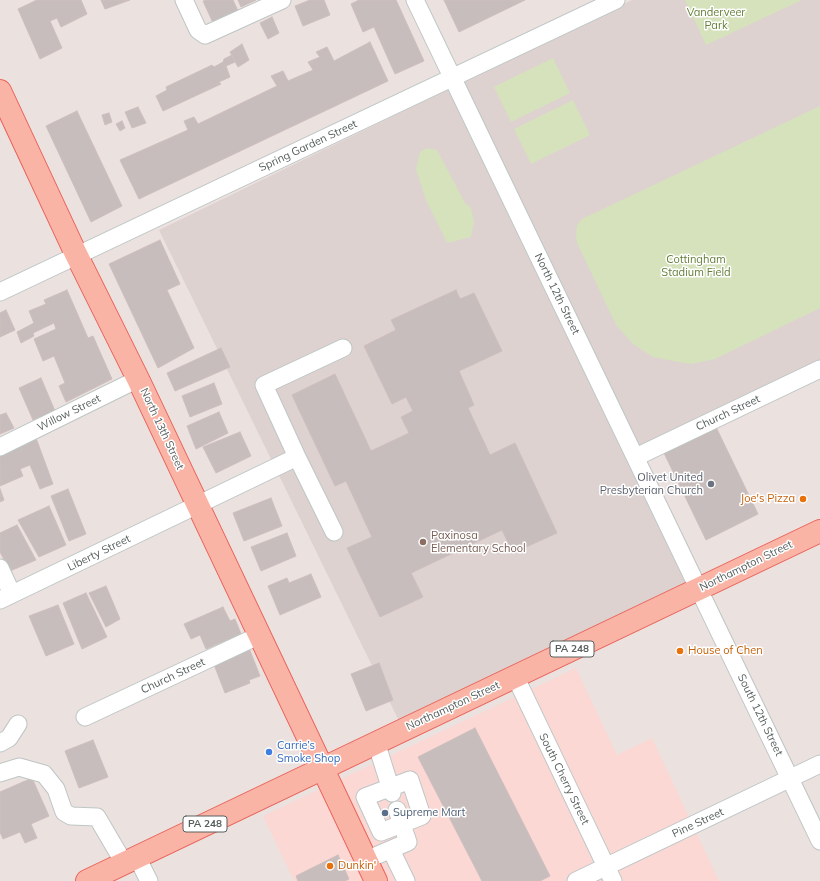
<!DOCTYPE html>
<meta charset="utf-8">
<style>
body{margin:0}
canvas{display:block;background:#ebe1df}
</style>
<canvas width="820" height="881"></canvas>
<script>
const g = document.querySelector('canvas').getContext('2d');
g.lineJoin = 'round';
function paint(path, color) { g.fillStyle = color; g.fill(path, 'evenodd'); }
const toPath = rows => new Path2D(rows.map(r => 'M' + r).join(''));
function strokePath(path, color, width, dash) { g.strokeStyle = color; g.lineWidth = width; g.lineCap = dash ? 'butt' : 'round'; g.setLineDash(dash || []); g.stroke(path); }
function write(font, color, halo, rows, align = 'center') {
  g.font = font + ' Mulish,sans-serif'; g.lineWidth = 3; g.setLineDash([]); g.textBaseline = 'middle'; g.strokeStyle = halo; g.fillStyle = color; for (const [text, x, y, turn = 0] of rows) {
    g.save(); g.translate(x, y); g.rotate((+turn || 0) * Math.PI / 180); g.textAlign = isNaN(turn) ? turn : align; if (halo) g.strokeText(text, 0, 0); g.fillText(text, 0, 0); g.restore();
  }
}
const commercial = toPath([
 [576,668,617,755,652,738,719,881,379,881,376,874,362,881,294,881,263,816]
]);
const education = toPath([
 [632,0,820,0,820,365,634,456,694,578,399,721,159,230]
]);
const green = toPath([
 [685,0,802,0,706,45],
 [553,58,570,93,511,122,494,87],
 [573,100,590,135,531,164,514,129],
 [820,106,820,308,715,359,691,364,673,361,653,357,633,344,616,325,577,243,576,234,577,225,582,219],
 [427,148,437,150,465,203,471,208,474,222,471,237,447,243,426,200,416,169,420,152]
]);
const building = toPath([
 [37,0,81,0,87,14,61,27,57,18,50,21,62,48,40,59,18,9,37,0],
 [101,0,130,0,105,9,101,0],
 [207,0,233,0,239,13,214,25,203,1,207,0],
 [238,0,256,0,241,7,238,0],
 [310,0,324,0,330,15,303,26,295,6,310,0],
 [359,0,396,0,424,61,395,74,374,27,363,32,351,4,359,0],
 [444,0,525,0,459,32,444,0],
 [272,17,279,33,268,39,260,23,272,17],
 [370,42,388,81,139,199,120,160,188,130,184,121,194,117,198,124,277,86,271,76,283,71,288,81,313,70,308,62,320,57,316,52,327,47,334,61,370,42],
 [242,44,249,60,238,67,230,52,242,44],
 [232,55,235,62,226,66,230,77,219,82,221,84,163,111,156,96,167,90,166,87,212,65,214,67,223,62,224,59,232,55],
 [138,107,146,123,132,128,125,112,138,107],
 [77,111,122,206,91,222,46,126,77,111],
 [109,113,112,122,105,125,102,115,109,113],
 [122,121,125,128,120,131,116,124,122,121],
 [160,240,180,284,167,290,194,348,158,368,109,264,160,240],
 [67,290,88,338,93,336,112,379,66,402,59,386,65,383,54,356,43,361,34,339,56,329,54,323,33,333,34,336,21,343,17,332,34,323,29,311,46,304,44,300,67,290],
 [456,290,460,299,474,293,502,351,459,371,474,405,468,408,490,455,515,443,557,533,513,553,502,530,411,573,423,597,380,617,347,548,372,537,346,481,335,486,292,395,335,374,371,451,409,433,401,417,413,411,406,397,392,404,364,346,396,330,391,320,456,290],
 [6,310,15,330,0,337,0,313,6,310],
 [221,348,230,367,175,391,167,373,221,348],
 [41,378,55,411,33,420,19,388,41,378],
 [214,383,222,404,190,417,182,396,214,383],
 [219,412,228,433,196,449,187,426,219,412],
 [6,413,14,428,0,434,0,415,6,413],
 [716,427,758,514,706,540,664,453,716,427],
 [240,432,251,456,216,473,203,447,240,432],
 [36,438,53,484,40,489,30,465,20,469,23,476,0,486,0,456,36,438],
 [0,489,4,500,0,502,0,489],
 [68,489,86,534,69,541,51,496,68,489],
 [271,498,282,526,244,541,233,513,271,498],
 [49,506,66,545,39,557,18,520,49,506],
 [17,525,36,560,10,571,0,552,0,533,17,525],
 [287,533,296,556,261,571,251,547,287,533],
 [311,574,321,597,280,615,268,586,287,578,289,583,311,574],
 [106,586,120,619,106,627,89,593,106,586],
 [86,593,107,637,82,649,63,603,86,593],
 [58,605,74,644,46,656,29,616,58,605],
 [223,607,230,621,235,619,241,634,206,649,200,635,191,639,184,624,223,607],
 [249,648,260,676,249,680,250,683,225,693,213,662,249,648],
 [379,663,393,700,366,711,351,674,379,663],
 [475,728,550,876,540,881,482,881,418,757,475,728],
 [93,740,108,777,79,788,65,751,93,740],
 [32,778,49,816,31,824,37,838,25,843,20,832,3,839,0,832,0,792,32,778],
 [338,855,349,879,345,881,298,881,296,876,338,855]
]);
const minor = toPath([
 [184,0,198,30,205,35,282,0],
 [415,0,820,841],
 [0,292,616,0],
 [0,447,138,379],
 [297,457,264,385,343,348],
 [636,457,820,369],
 [0,568,12,594],
 [0,600,297,457,334,532],
 [515,676,613,881],
 [85,717,260,635],
 [376,742,392,793],
 [0,743,9,738,18,724],
 [0,773,19,767,44,774,56,789,64,812,71,816,97,817,124,863],
 [410,780,422,816,381,832,365,797,410,780],
 [391,850,406,881],
 [137,857,149,881],
 [366,860,408,842,397,810],
 [576,881,820,764]
]);
const major = toPath([
 [0,91,76,254,138,379,376,881],
 [87,881,820,531]
]);
const markers = [
 [711,484,4,"#6b7280"],
 [803,499,4,"#e8710a"],
 [423,542,4,"#8d6e63"],
 [680,651,4,"#e8710a"],
 [269,752,4,"#3f7fe0"],
 [385,813,4,"#5c6f8a"],
 [330,866,4,"#e8710a"]
];
const shields = [
 [572,649,44],
 [205,824,44]
];
const shieldNames = [
 ["PA 248",572,649],
 ["PA 248",205,824]
];
const parkNames = [
 ["Vanderveer",716,13],
 ["Park",716,26],
 ["Cottingham",696,260],
 ["Stadium Field",696,273]
];
const streetNames = [
 ["Spring Garden Street",308,146,-25],
 ["North 12th Street",557,294,64],
 ["Willow Street",69,413,-26],
 ["Church Street",728,413,-25],
 ["North 13th Street",162,429,65],
 ["Liberty Street",99,553,-26],
 ["Northampton Street",746,566,-26],
 ["Church Street",173,676,-25],
 ["Northampton Street",453,706,-25],
 ["South 12th Street",760,715,64],
 ["South Cherry Street",564,779,64],
 ["Pine Street",698,823,-25]
];
const worshipNames = [
 ["Olivet United",703,478],
 ["Presbyterian Church",703,491]
];
const foodNames = [
 ["Joe's Pizza",795,499,"right"],
 ["House of Chen",688,651],
 ["Dunkin'",338,866]
];
const educationNames = [
 ["Paxinosa",431,536],
 ["Elementary School",431,549]
];
const shopNames = [
 ["Carrie’s",277,746],
 ["Smoke Shop",277,759]
];
const serviceNames = [
 ["Supreme Mart",393,813]
];
paint(commercial, '#fbd8d4');
paint(education, '#ddd2d0');
paint(green, '#d5e2bc');
paint(building, '#c6bdbc');
strokePath(building, '#cfbfbe', 1);
strokePath(minor, '#bec6c5', 19);
strokePath(major, '#e9635a', 24);
strokePath(minor, '#fff', 17);
strokePath(major, '#fab4a5', 22);
for (const [x, y, r, color] of markers) { const dot = new Path2D(); dot.arc(x, y, r, 0, 2 * Math.PI); g.fillStyle = color; g.fill(dot); strokePath(dot, '#fff', 1.5); }
for (const [x, y, w] of shields) { const box = new Path2D(); box.roundRect(x - w / 2, y - 8, w, 16, 3); g.fillStyle = '#fff'; g.fill(box); strokePath(box, '#58605f', 1); }
write('bold 10px', '#58605f', null, shieldNames);
write('11px', '#647f38', '#fff', parkNames);
write('11px', '#58605f', '#fff', streetNames);
write('11px', '#5b616d', '#fff', worshipNames, 'right');
write('11px', '#c56008', '#fff', foodNames, 'left');
write('11px', '#785e54', '#fff', educationNames, 'left');
write('11px', '#366cbe', '#fff', shopNames, 'left');
write('11px', '#4e5e75', '#fff', serviceNames, 'left');
</script>
